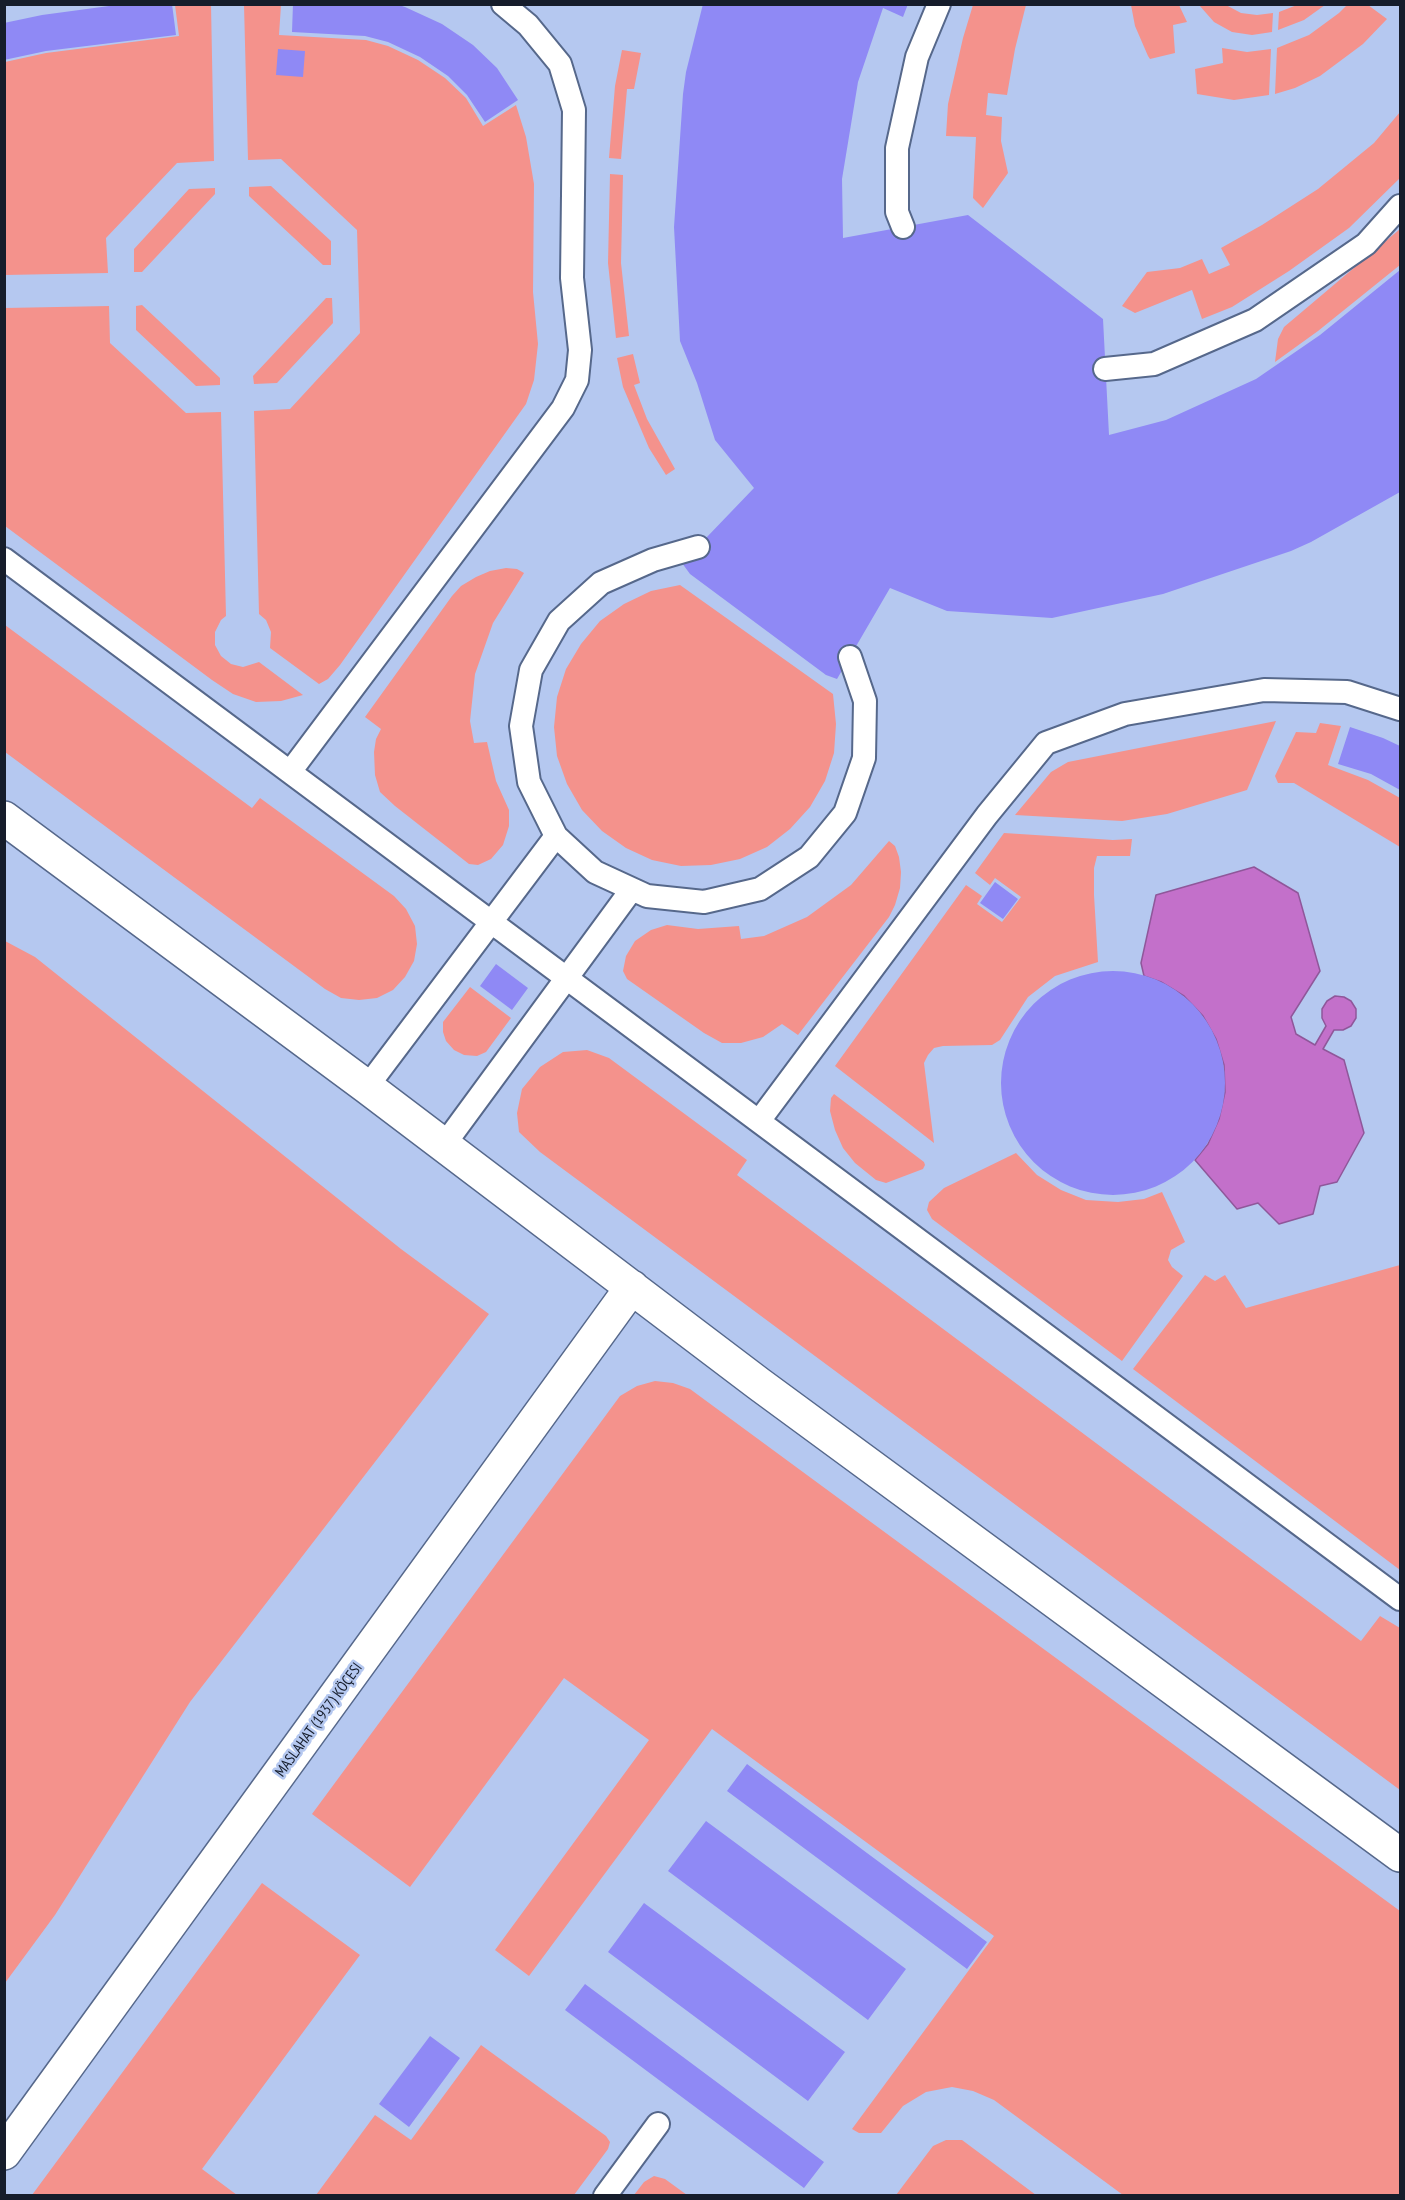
<!DOCTYPE html>
<meta charset="utf-8">
<style>
body{margin:0}
#map{position:relative;width:1405px;height:2200px;overflow:hidden;background:#b5c8f0;font-family:"PT Sans Narrow",sans-serif}
canvas{display:block}
.frame{position:absolute;inset:0;border:6px solid #161d2b;pointer-events:none}
</style>
<div id="map">
<canvas width="1405" height="2200"></canvas>
<div class="frame"></div>
</div>
<script>
const g = document.querySelector('canvas').getContext('2d');
g.lineJoin = 'round';
function paint(path, color) { g.fillStyle = color; g.fill(path, 'evenodd'); }
const toPath = rows => new Path2D(rows.map(r => 'M' + r).join(''));
function strokePath(path, color, width, dash) { g.strokeStyle = color; g.lineWidth = width; g.lineCap = dash ? 'butt' : 'round'; g.setLineDash(dash || []); g.stroke(path); }
function write(font, color, halo, rows, align = 'center') {
  g.font = font + ' "PT Sans Narrow",sans-serif'; g.lineWidth = 5; g.setLineDash([]); g.textBaseline = 'middle'; g.strokeStyle = halo; g.fillStyle = color; for (const [text, x, y, turn = 0] of rows) {
    g.save(); g.translate(x, y); g.rotate((+turn || 0) * Math.PI / 180); g.textAlign = isNaN(turn) ? turn : align; if (halo) g.strokeText(text, 0, 0); g.fillText(text, 0, 0); g.restore();
  }
}
const green = toPath([
 [175,5,211,5,214,161,177,163,106,238,108,273,5,275,5,62,46,53,179,36],
 [244,5,281,5,279,35,366,40,388,46,418,60,445,78,466,98,483,126,516,105,526,137,534,184,533,292,538,344,534,380,526,404,340,665,328,679,319,684,270,648,271,632,266,620,259,614,254,411,290,409,360,333,357,230,281,159,248,160],
 [973,5,1026,5,1015,49,1007,95,988,93,986,115,1002,117,1001,141,1008,173,983,208,973,198,976,137,946,136,948,104,963,38],
 [1131,5,1179,5,1187,22,1173,25,1175,53,1150,59,1148,56,1135,26],
 [1199,5,1226,5,1241,13,1257,15,1273,13,1272,32,1252,35,1232,32,1214,22],
 [1297,5,1325,5,1304,20,1278,30,1279,12],
 [1347,5,1368,5,1387,19,1363,44,1320,76,1295,88,1275,94,1277,48,1309,35,1339,13],
 [1222,48,1247,52,1271,49,1269,95,1234,100,1197,94,1195,69,1223,63],
 [622,50,641,53,634,89,627,89,621,159,609,158,615,86],
 [1400,112,1400,178,1349,228,1289,271,1232,307,1202,319,1192,290,1135,313,1122,306,1147,272,1180,268,1202,259,1209,274,1230,265,1221,248,1262,225,1318,189,1374,143],
 [610,174,623,175,621,263,629,336,616,338,608,263],
 [271,186,331,241,331,265,323,265,249,196,249,187],
 [215,188,215,194,142,272,134,272,134,249,189,189],
 [1400,229,1400,265,1318,331,1275,362,1278,339,1284,327],
 [326,298,332,298,333,323,277,383,254,384,253,376],
 [142,305,220,378,220,385,196,386,136,330,136,306],
 [109,306,110,343,186,413,221,412,226,616,221,620,215,632,215,645,221,656,231,664,243,667,259,662,303,695,281,701,256,702,233,694,212,680,5,526,5,308],
 [633,354,640,383,634,385,647,419,675,469,666,475,649,448,623,387,617,358],
 [506,568,517,569,524,573,493,623,475,674,470,721,474,743,487,742,496,781,509,810,509,826,503,845,491,859,478,865,469,864,395,806,380,792,375,775,374,752,376,739,381,729,365,717,452,596,461,586,476,577,490,571],
 [680,585,833,694,836,724,834,753,825,781,810,807,790,829,767,847,740,859,711,865,681,866,652,860,626,848,602,831,582,810,567,784,557,756,554,727,557,697,566,669,581,644,600,621,624,604,651,591],
 [5,625,252,808,260,798,394,896,406,909,415,926,417,944,414,961,405,977,393,990,377,998,359,1000,341,998,325,989,5,752],
 [1276,721,1247,790,1167,814,1122,821,1015,815,1051,772,1068,762],
 [1320,723,1341,726,1328,765,1368,780,1400,798,1400,847,1294,783,1278,783,1275,776,1296,732,1316,733],
 [1004,833,1113,840,1132,839,1130,856,1097,856,1094,868,1094,895,1098,962,1055,976,1028,997,1000,1040,992,1045,943,1046,934,1048,928,1055,924,1063,934,1143,835,1066,966,885,982,896,977,904,1002,922,1021,897,995,878,990,885,975,873],
 [889,841,895,846,899,857,901,872,900,888,895,905,889,917,798,1035,782,1024,763,1037,741,1043,722,1043,704,1033,627,979,623,971,626,956,635,941,651,930,667,925,698,929,739,926,741,939,764,936,807,917,851,885],
 [5,941,35,957,401,1249,489,1314,190,1702,55,1915,5,1983],
 [470,987,511,1018,486,1052,477,1056,464,1055,454,1050,446,1041,443,1032,443,1022],
 [587,1050,609,1058,747,1160,737,1175,1361,1641,1380,1616,1400,1628,1400,1790,540,1152,519,1132,517,1113,522,1089,540,1067,563,1052],
 [834,1094,924,1162,925,1165,923,1169,886,1183,876,1180,855,1163,843,1148,835,1130,830,1111,831,1098],
 [1016,1153,1037,1175,1061,1190,1086,1200,1118,1202,1144,1199,1162,1192,1185,1242,1171,1250,1168,1260,1172,1267,1183,1276,1122,1361,932,1219,927,1210,929,1202,944,1188],
 [1400,1265,1400,1570,1133,1369,1205,1275,1215,1281,1225,1275,1246,1308],
 [655,1381,673,1383,690,1389,1400,1911,1400,2195,1123,2195,994,2100,973,2091,952,2087,926,2092,903,2106,881,2133,859,2133,852,2129,994,1936,712,1729,529,1976,495,1950,649,1740,564,1678,410,1887,312,1814,620,1396,637,1386],
 [262,1883,360,1955,202,2169,237,2195,32,2195],
 [481,2045,606,2136,610,2142,608,2149,574,2195,316,2195,375,2115,411,2140],
 [946,2140,962,2140,1036,2195,896,2195,933,2146],
 [654,2176,665,2179,687,2195,634,2195,644,2182]
]);
const water = toPath([
 [1254,867,1298,893,1320,971,1291,1017,1296,1034,1315,1045,1326,1026,1322,1018,1322,1009,1327,1001,1335,996,1344,997,1351,1001,1356,1009,1356,1018,1351,1026,1343,1030,1334,1030,1323,1049,1344,1060,1364,1133,1337,1182,1320,1186,1313,1214,1279,1224,1258,1203,1237,1209,1195,1160,1208,1144,1219,1119,1225,1092,1224,1065,1216,1039,1203,1016,1184,996,1161,982,1144,976,1141,963,1156,895,1254,867]
]);
const building = toPath([
 [124,4,172,4,176,35,46,51,4,60,4,23,42,15],
 [293,4,396,4,405,7,442,24,473,45,497,68,518,100,485,122,467,95,448,76,420,57,388,42,365,36,292,32],
 [703,4,908,4,903,17,883,8,858,82,842,179,843,238,968,215,1103,319,1109,435,1166,420,1256,379,1320,335,1400,270,1400,492,1311,542,1291,551,1163,594,1052,618,947,611,890,588,837,679,826,675,690,574,682,563,754,488,715,440,697,383,680,341,674,227,683,94,686,72],
 [278,49,305,51,303,77,276,75],
 [1350,727,1383,738,1400,746,1400,790,1371,774,1338,764],
 [995,882,1018,899,1003,919,980,903],
 [496,964,528,988,512,1010,480,986],
 '1001 1083a112 112 0 1 1 224 0a112 112 0 1 1-224 0Z',
 [747,1764,987,1942,967,1969,727,1791],
 [706,1821,906,1969,868,2020,668,1871],
 [644,1903,845,2052,808,2101,608,1952],
 [585,1984,824,2162,804,2188,565,2010],
 [430,2036,460,2058,409,2127,379,2104]
]);
const lane = toPath([
 [903,227,897,212,897,148,917,57,939,4],
 [1105,369,1154,364,1255,320,1366,244,1400,206],
 [698,547,653,560,601,583,559,621,531,670,521,726,529,782,556,836,595,872,647,896,704,902,760,889,809,857,845,813,864,758,865,701,850,657],
 [4,559,1400,1599],
 [290,772,563,408,577,380,580,350,572,278,574,110,560,64,528,25,503,4],
 [367,1087,556,836],
 [759,1121,987,815,1046,743,1125,714,1264,690,1347,692,1400,709],
 [444,1145,632,889],
 [605,2196,658,2124]
]);
const street = toPath([
 [4,818,367,1087,759,1384,1400,1855],
 [4,2153,632,1287]
]);
const streetNames = [
 ["MASLAHAT (1937) KÖÇESI",319,1720,-54]
];
paint(green, '#f4928c');
paint(water, '#c370ca');
strokePath(water, '#8f579a', 1.5);
paint(building, '#8f89f5');
strokePath(lane, '#56688b', 26);
strokePath(street, '#56688b', 36);
strokePath(lane, '#fff', 22);
strokePath(street, '#fff', 33);
write('15px', '#161d2b', '#b5c8f0', streetNames);
</script>
